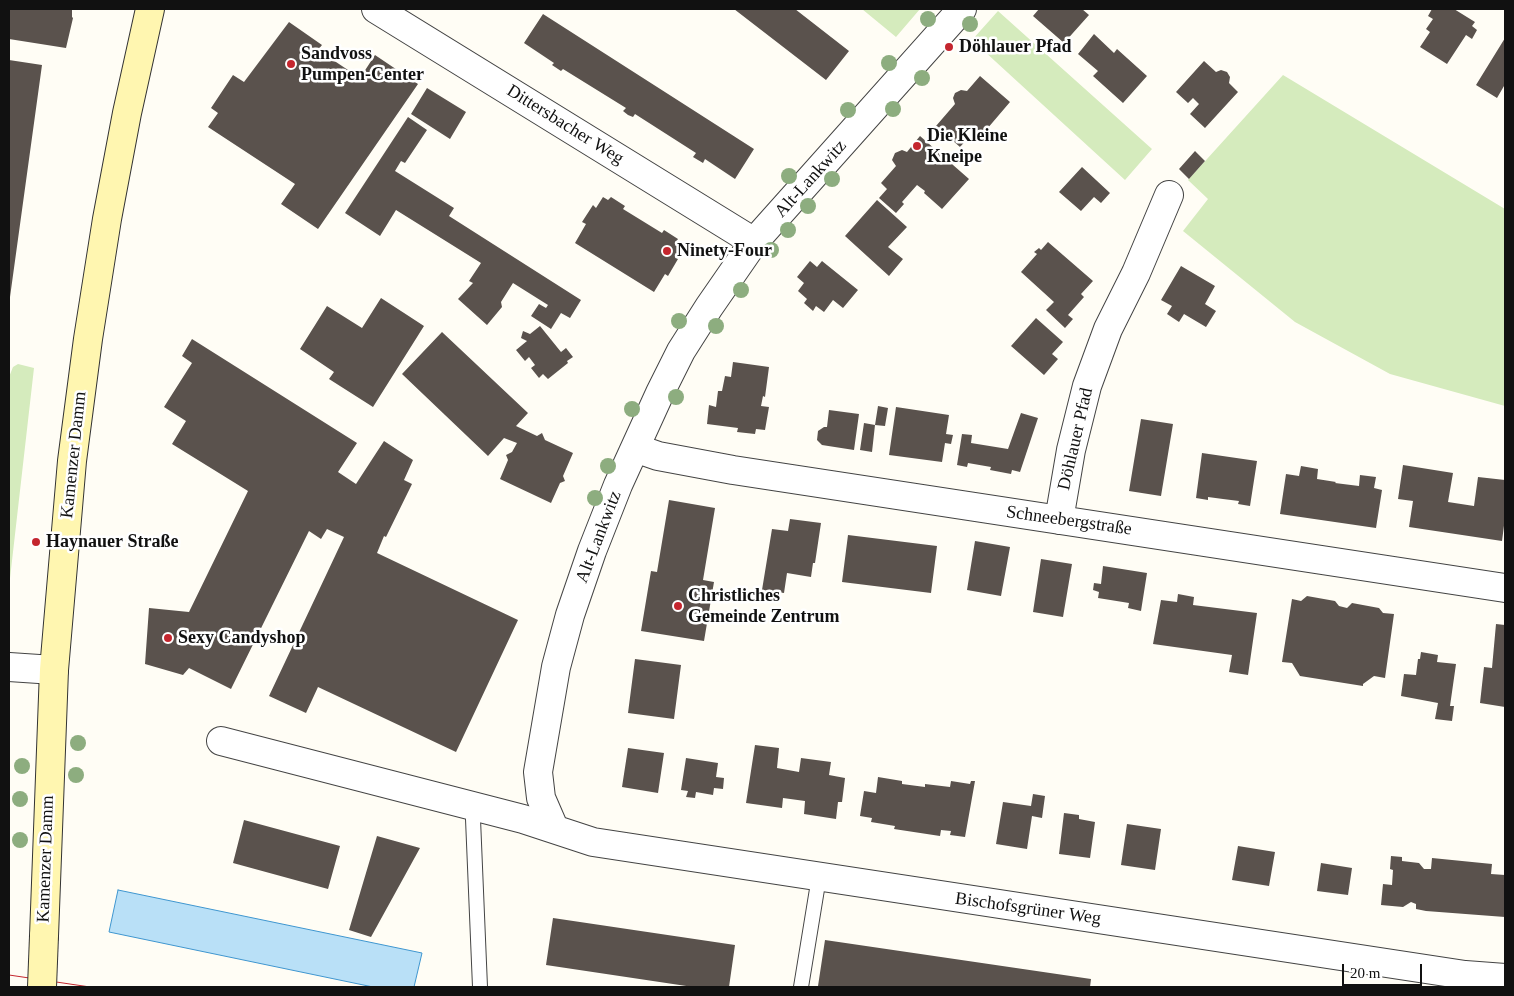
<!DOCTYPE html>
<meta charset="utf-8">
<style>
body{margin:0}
#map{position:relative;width:1514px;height:996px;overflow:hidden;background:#fffdf5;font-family:Georgia,serif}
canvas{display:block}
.frame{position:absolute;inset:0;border:10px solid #111;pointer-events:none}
.scale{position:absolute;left:1342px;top:964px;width:80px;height:22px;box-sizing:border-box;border:2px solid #111;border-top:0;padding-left:6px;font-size:15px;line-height:18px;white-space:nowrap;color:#111;-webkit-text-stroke:4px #fff;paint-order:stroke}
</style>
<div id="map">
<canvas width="1514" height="996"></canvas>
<div class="frame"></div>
<div class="scale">20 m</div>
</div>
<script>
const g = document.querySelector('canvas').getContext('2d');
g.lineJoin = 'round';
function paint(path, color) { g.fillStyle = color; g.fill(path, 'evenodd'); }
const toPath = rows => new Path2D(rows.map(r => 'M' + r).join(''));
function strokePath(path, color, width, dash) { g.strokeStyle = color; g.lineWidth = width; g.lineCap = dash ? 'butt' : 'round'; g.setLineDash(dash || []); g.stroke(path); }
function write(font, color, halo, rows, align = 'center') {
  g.font = font + ' Georgia,serif'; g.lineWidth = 5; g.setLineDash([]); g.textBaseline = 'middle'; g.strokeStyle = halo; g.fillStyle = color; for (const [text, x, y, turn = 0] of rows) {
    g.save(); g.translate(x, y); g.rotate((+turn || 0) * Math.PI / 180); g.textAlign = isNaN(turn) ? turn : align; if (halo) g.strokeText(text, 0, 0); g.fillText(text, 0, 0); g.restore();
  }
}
const green = toPath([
 [862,9,920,9,896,37],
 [998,11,1152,149,1125,180,972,40],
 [1283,75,1505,209,1505,406,1390,374,1295,322,1183,231,1208,199,1188,180],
 [18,364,34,368,9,587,9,377,13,367]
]);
const water = toPath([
 [118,890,422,953,414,987,373,987,109,932,118,890]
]);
const building = toPath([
 [9,9,72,9,72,17,73,18,66,48,9,39],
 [734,9,795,9,849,51,826,80],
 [1039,9,1082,9,1089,15,1064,43,1033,16],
 [1432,9,1454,9,1475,22,1472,26,1477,30,1472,39,1466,35,1447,64,1420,47,1430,32,1426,29,1433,19,1428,16],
 [543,14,754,149,735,179,705,159,703,163,693,157,696,153,635,114,633,117,628,115,623,111,626,108,563,69,561,71,552,65,554,63,524,43],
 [289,22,322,45,318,50,360,78,375,55,418,84,318,229,281,204,295,184,208,127,218,113,211,108,233,75,244,82],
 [1094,34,1114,53,1117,49,1147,76,1123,103,1093,76,1098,71,1078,54],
 [1505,38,1505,87,1504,86,1497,98,1476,85],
 [9,60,42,65,10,297,9,297],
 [1204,61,1216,72,1221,70,1227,72,1230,77,1229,83,1238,92,1205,128,1190,114,1199,104,1193,98,1188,103,1176,92],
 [980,76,1010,102,981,136,970,127,965,132,970,136,960,147,936,126,955,104,953,98,955,93,961,90,967,91],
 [427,88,466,112,450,139,411,114],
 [408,117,427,130,405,163,401,161,395,171,454,208,449,216,581,300,570,318,561,313,551,329,531,316,539,304,546,308,548,305,513,283,501,302,502,307,487,325,458,299,473,283,469,281,481,263,396,210,380,236,345,213],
 [920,136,969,179,942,209,924,193,925,191,917,185,902,202,904,204,896,213,879,198,887,189,881,183,896,166,892,160,895,153,902,150,907,152],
 [1195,151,1205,161,1189,179,1179,169],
 [1082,167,1110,193,1101,203,1094,197,1081,211,1059,192],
 [603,197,608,200,611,197,625,206,623,209,662,233,664,230,678,239,676,242,682,246,675,257,678,259,668,276,665,274,654,292,575,243,586,224,582,222,593,205,596,208],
 [877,200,907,227,888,247,903,259,889,276,845,236],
 [1048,242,1093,281,1081,294,1084,297,1068,315,1073,319,1065,328,1046,310,1054,302,1021,272,1037,254,1034,252,1039,248,1041,250],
 [810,261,817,267,822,261,858,290,843,308,833,300,824,312,816,306,813,311,804,303,807,299,798,291,804,283,797,277],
 [1181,266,1215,286,1205,304,1216,311,1206,327,1184,314,1179,322,1167,314,1172,306,1161,300],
 [381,298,424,326,373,407,329,379,334,372,300,349,327,306,362,328],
 [1036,318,1063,342,1052,354,1058,359,1044,375,1011,346],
 [540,326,561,352,566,348,573,357,567,361,568,363,548,379,543,374,539,378,531,368,535,365,529,357,525,361,516,350,527,341,521,338,523,331,530,334],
 [442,332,528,413,516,426,537,436,542,433,545,440,573,453,563,476,565,481,560,483,551,503,500,479,508,460,506,455,512,452,517,443,504,438,488,456,402,374],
 [192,339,357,443,338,472,356,484,384,441,413,460,404,480,412,484,386,537,384,536,377,553,518,620,456,752,318,687,306,713,269,696,344,537,327,529,321,539,309,531,231,689,189,668,183,675,145,664,149,608,189,612,248,491,172,444,186,421,164,407,192,363,182,356],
 [733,362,769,367,765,397,763,396,761,406,769,407,765,430,756,429,755,434,737,432,738,428,707,424,709,405,716,407,718,391,722,391,725,376,731,377],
 [878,406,888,408,885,426,875,425],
 [896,407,949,415,946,434,953,435,951,444,945,443,942,462,889,455],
 [829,410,859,414,854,450,822,445,817,440,818,431,824,427,827,427],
 [1021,413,1038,418,1020,472,1012,470,1011,474,990,470,991,467,968,463,967,467,957,465,962,434,972,435,971,443,1008,449],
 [1141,419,1173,424,1161,496,1129,491],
 [864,423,875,425,872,452,860,450],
 [1202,453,1257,461,1250,506,1238,504,1239,501,1223,499,1208,497,1208,500,1196,498],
 [1403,465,1453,473,1448,502,1474,506,1478,477,1505,480,1505,518,1502,541,1409,527,1413,501,1398,499],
 [1301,466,1318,469,1317,479,1336,482,1335,483,1359,486,1360,475,1376,477,1374,488,1382,490,1376,528,1280,514,1286,474,1299,476],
 [669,500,715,508,703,580,714,582,704,641,641,631,651,571,657,572],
 [790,519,821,523,815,563,813,563,811,577,787,573,784,593,762,590,772,529,788,531],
 [848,535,937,546,931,593,842,582],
 [975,541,1010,547,1001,596,967,590],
 [1041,559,1072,564,1063,617,1033,612],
 [1103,566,1147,573,1141,611,1128,608,1129,603,1098,598,1099,592,1093,590,1094,583,1101,584],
 [1178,594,1194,597,1193,605,1257,613,1248,675,1229,672,1232,655,1153,644,1161,600,1177,602],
 [1307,596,1335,601,1339,606,1347,608,1352,603,1379,608,1383,613,1394,614,1385,678,1374,676,1363,684,1363,686,1300,676,1292,663,1282,662,1292,599,1301,601],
 [1496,624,1505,625,1505,707,1480,703,1484,667,1492,668],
 [1421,652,1438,655,1437,662,1456,664,1450,706,1454,706,1452,721,1435,719,1438,703,1401,696,1404,674,1416,675,1418,659,1420,659],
 [635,659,681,665,674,719,628,713],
 [755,745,779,748,777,768,799,772,801,758,831,762,829,775,845,778,842,802,838,802,836,819,804,814,805,801,783,798,782,808,746,803],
 [628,748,664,753,658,793,622,787],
 [686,758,718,763,716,777,724,778,723,789,714,788,713,795,696,792,695,798,686,797,688,791,681,790],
 [878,777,902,781,902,784,925,787,925,784,950,787,951,781,970,784,971,781,975,781,965,837,950,835,951,831,941,830,940,836,894,829,895,826,871,822,872,818,860,816,864,791,876,793],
 [1033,794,1045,796,1042,818,1032,816,1027,849,996,844,1003,802,1031,806],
 [1064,813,1079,815,1079,819,1095,822,1090,858,1059,854],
 [244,820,340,846,328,889,233,863],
 [1127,824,1161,829,1155,870,1121,865],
 [377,836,420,848,371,937,349,930],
 [1238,846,1275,852,1269,886,1232,880],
 [1391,856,1402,857,1402,861,1419,863,1424,869,1431,869,1432,858,1492,864,1491,874,1505,875,1505,917,1426,911,1416,909,1416,904,1411,902,1403,907,1381,905,1383,884,1392,885,1393,870,1390,869],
 [1321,863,1352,868,1348,895,1317,891],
 [553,918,735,945,729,987,693,987,546,965],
 [825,940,1091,979,1090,987,818,986]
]);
const service = toPath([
 [475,807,473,819,480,987],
 [801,987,819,877]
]);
const minor = toPath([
 [376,9,754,242],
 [635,448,658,456,733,470,1505,588],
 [1059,520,1071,450,1087,386,1108,329,1136,273,1169,195],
 [9,667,54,670],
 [221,741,523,819,593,842,1465,975,1505,978],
 [554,828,541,798,538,772,556,667,570,615,592,551,618,485,660,393,681,351,709,307,754,242,962,9]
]);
const secondary = toPath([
 [44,936,54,670,72,461,88,339,107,219,127,113,150,9]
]);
const tram = toPath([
 [9,975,90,987]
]);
const secondaryBridge = toPath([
 [42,987,44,936]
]);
const trees = [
 [928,19],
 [970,24],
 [889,63],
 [922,78],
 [893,109],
 [848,110],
 [789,176],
 [832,179],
 [808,206],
 [788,230],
 [771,250],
 [741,290],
 [679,321],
 [716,326],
 [676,397],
 [632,409],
 [608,466],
 [595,498],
 [78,743],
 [22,766],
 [76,775],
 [20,799],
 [20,840]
];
const markers = [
 [949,47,5,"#c4262e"],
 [291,64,5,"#c4262e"],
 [917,146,5,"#c4262e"],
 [667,251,5,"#c4262e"],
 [36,542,5,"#c4262e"],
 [678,606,5,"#c4262e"],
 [168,638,5,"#c4262e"]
];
const poiNames = [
 ["Döhlauer Pfad",959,47],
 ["Sandvoss",301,54],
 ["Pumpen-Center",301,75],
 ["Die Kleine",927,136],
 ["Kneipe",927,157],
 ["Ninety-Four",677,251],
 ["Haynauer Straße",46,542],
 ["Christliches",688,596],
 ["Gemeinde Zentrum",688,617],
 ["Sexy Candyshop",178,638]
];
const streetNames = [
 ["Dittersbacher Weg",565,125,32],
 ["Alt-Lankwitz",811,179,-48],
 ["Döhlauer Pfad",1076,439,-77],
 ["Kamenzer Damm",74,455,-84],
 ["Schneebergstraße",1069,521,8],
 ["Alt-Lankwitz",599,537,-69],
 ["Kamenzer Damm",46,859,-88],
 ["Bischofsgrüner Weg",1028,909,8]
];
paint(green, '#d5ebbd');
paint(water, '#b9e0f7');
strokePath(water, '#3f96cf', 1);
paint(building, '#5a524d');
strokePath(service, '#444', 16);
strokePath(minor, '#444', 30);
strokePath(secondary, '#333', 30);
strokePath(service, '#fff', 14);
strokePath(minor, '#fff', 28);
strokePath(secondary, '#fff6b0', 28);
strokePath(tram, '#c4262e', 1);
strokePath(secondaryBridge, '#333', 30, []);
strokePath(secondaryBridge, '#fff6b0', 28);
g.fillStyle = '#8dad7f';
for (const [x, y] of trees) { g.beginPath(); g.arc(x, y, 8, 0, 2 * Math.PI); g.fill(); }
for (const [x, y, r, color] of markers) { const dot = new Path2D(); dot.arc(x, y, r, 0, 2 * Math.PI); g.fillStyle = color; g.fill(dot); strokePath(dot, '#fff', 2); }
write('bold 18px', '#111', '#fff', poiNames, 'left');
write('18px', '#111', '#fff', streetNames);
</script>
